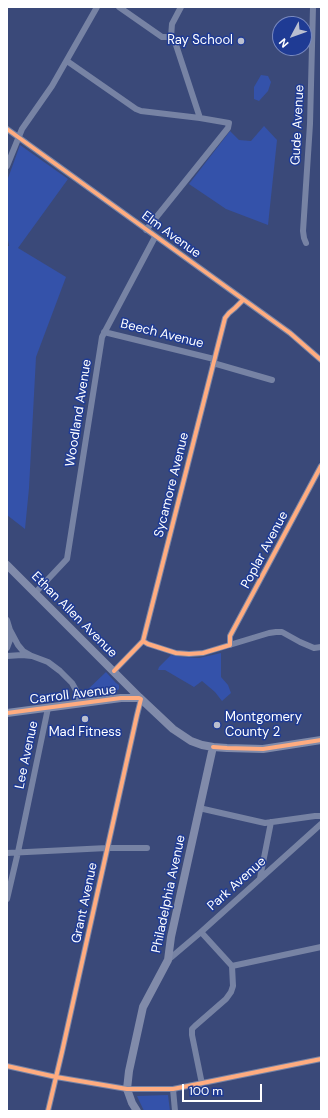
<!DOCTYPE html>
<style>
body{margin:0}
#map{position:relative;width:328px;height:1118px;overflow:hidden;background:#3a4979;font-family:"DM Sans",sans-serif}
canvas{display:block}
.frame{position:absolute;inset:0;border:8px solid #fff;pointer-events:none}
.north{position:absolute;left:272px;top:16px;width:40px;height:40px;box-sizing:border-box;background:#1f3b94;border:1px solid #7989bf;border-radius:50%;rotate:229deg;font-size:11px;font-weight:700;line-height:16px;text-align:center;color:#fff}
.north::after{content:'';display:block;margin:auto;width:14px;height:18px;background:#babfd0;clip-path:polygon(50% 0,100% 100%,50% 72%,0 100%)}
.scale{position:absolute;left:182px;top:1084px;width:80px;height:18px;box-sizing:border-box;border:2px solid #fff;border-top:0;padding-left:5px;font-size:12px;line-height:14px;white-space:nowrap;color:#fff;-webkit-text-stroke:3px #1f3b94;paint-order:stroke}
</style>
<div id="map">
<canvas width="328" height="1118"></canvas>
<div class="frame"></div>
<div class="north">N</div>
<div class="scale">100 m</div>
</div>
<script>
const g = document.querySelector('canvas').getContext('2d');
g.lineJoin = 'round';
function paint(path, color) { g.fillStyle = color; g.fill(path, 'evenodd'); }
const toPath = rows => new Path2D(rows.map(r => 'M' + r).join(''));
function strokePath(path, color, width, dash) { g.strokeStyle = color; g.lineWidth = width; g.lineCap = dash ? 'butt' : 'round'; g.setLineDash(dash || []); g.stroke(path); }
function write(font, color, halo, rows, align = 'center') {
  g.font = font + ' "DM Sans",sans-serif'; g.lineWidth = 3; g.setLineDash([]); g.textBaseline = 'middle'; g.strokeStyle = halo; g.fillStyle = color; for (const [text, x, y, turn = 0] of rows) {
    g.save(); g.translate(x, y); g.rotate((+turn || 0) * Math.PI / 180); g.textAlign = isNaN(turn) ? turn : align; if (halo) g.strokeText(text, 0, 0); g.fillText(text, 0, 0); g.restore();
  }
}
const green = toPath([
 [261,75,268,76,271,82,268,91,259,101,254,99,254,87],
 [264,126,277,140,268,225,226,209,189,184,230,131,239,140,251,141],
 [20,145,68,179,18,248,66,277,36,357,29,488,25,529,7,515,7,246,9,246,7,235,7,181],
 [221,653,221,677,228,685,231,693,222,701,215,692,202,681,194,687,165,670,158,670,159,667,171,655,182,657,199,658],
 [106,672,116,683,119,685,119,689,118,690,102,691,100,693,84,696,83,694],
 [168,1095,170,1111,144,1111,137,1096]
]);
const minor = toPath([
 [119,7,162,37,171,37],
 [181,7,172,24,171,37,176,45,200,118],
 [67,61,136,109,141,111,200,118,229,123,228,128,146,230],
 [7,129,290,333,321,360],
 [7,166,22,129,52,86,97,7],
 [306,243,304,238,303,231,310,124,313,7],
 [104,332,214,359],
 [213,363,272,380],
 [35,593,67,559,102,337,155,237],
 [7,620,10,630,10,640,7,648],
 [10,630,18,645,23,651,30,655],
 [143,641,148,644,176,653,189,654,203,653,269,633,276,632,282,632,300,642,314,648,321,647],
 [230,645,230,636,321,466],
 [7,656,22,655,32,656,48,662,60,671,72,683,77,692,80,704],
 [114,671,143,641,225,318,229,313,235,308,243,300],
 [199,808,265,823,315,816,321,816],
 [7,853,107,848,147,848],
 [260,878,271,822],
 [7,899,18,852,48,708],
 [201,932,232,966,233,986,231,992,226,999,195,1026,192,1029,192,1035,202,1084],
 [168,960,201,932,321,824],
 [232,966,321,947],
 [7,1066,56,1077,127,1089,173,1089,321,1059],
 [173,1089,175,1111],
 [48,1111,62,1052,137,715,141,699]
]);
const major = toPath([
 [7,565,139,697,173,729,191,741,202,745,213,747,227,748,263,749,321,740],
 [7,713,121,698,139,698,141,699],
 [137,1111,132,1103,127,1089,129,1071,143,1007,168,960,171,937,213,747]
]);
const cycleway = toPath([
 [7,129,290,333,321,360],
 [143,641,148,644,176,653,189,654,203,653,230,645,230,636,321,466],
 [114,671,143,641,225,318,229,313,235,308,243,300],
 [7,713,121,698,139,698,141,699,137,715,62,1052,48,1111],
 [213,747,227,748,263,749,321,740],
 [7,1066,56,1077,127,1089,173,1089,321,1059]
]);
const markers = [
 [241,41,4,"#babfd0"],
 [85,719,4,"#babfd0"],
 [217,725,4,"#babfd0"]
];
const poiNames = [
 ["Ray School",233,41],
 ["Montgomery",225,718,"left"],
 ["County 2",225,733,"left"],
 ["Mad Fitness",85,733,"center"]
];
const streetNames = [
 ["Gude Avenue",298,125,-87],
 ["Elm Avenue",171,235,36],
 ["Beech Avenue",162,334,14],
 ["Woodland Avenue",79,413,-81],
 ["Sycamore Avenue",172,485,-76],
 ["Poplar Avenue",265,550,-62],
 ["Ethan Allen Avenue",74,615,45],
 ["Carroll Avenue",73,695,-7],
 ["Lee Avenue",27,755,-78],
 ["Park Avenue",237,884,-42],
 ["Philadelphia Avenue",169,894,-78],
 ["Grant Avenue",85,903,-78]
];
paint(green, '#3452aa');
strokePath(minor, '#7783a4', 6);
strokePath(major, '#818baa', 8);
strokePath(cycleway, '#ffac80', 4);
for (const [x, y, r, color] of markers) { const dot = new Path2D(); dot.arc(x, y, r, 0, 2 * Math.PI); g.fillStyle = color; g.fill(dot); strokePath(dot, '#1f3b94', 1.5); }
write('13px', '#fff', '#1f3b94', poiNames, 'right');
write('13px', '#fff', '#1f3b94', streetNames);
</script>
